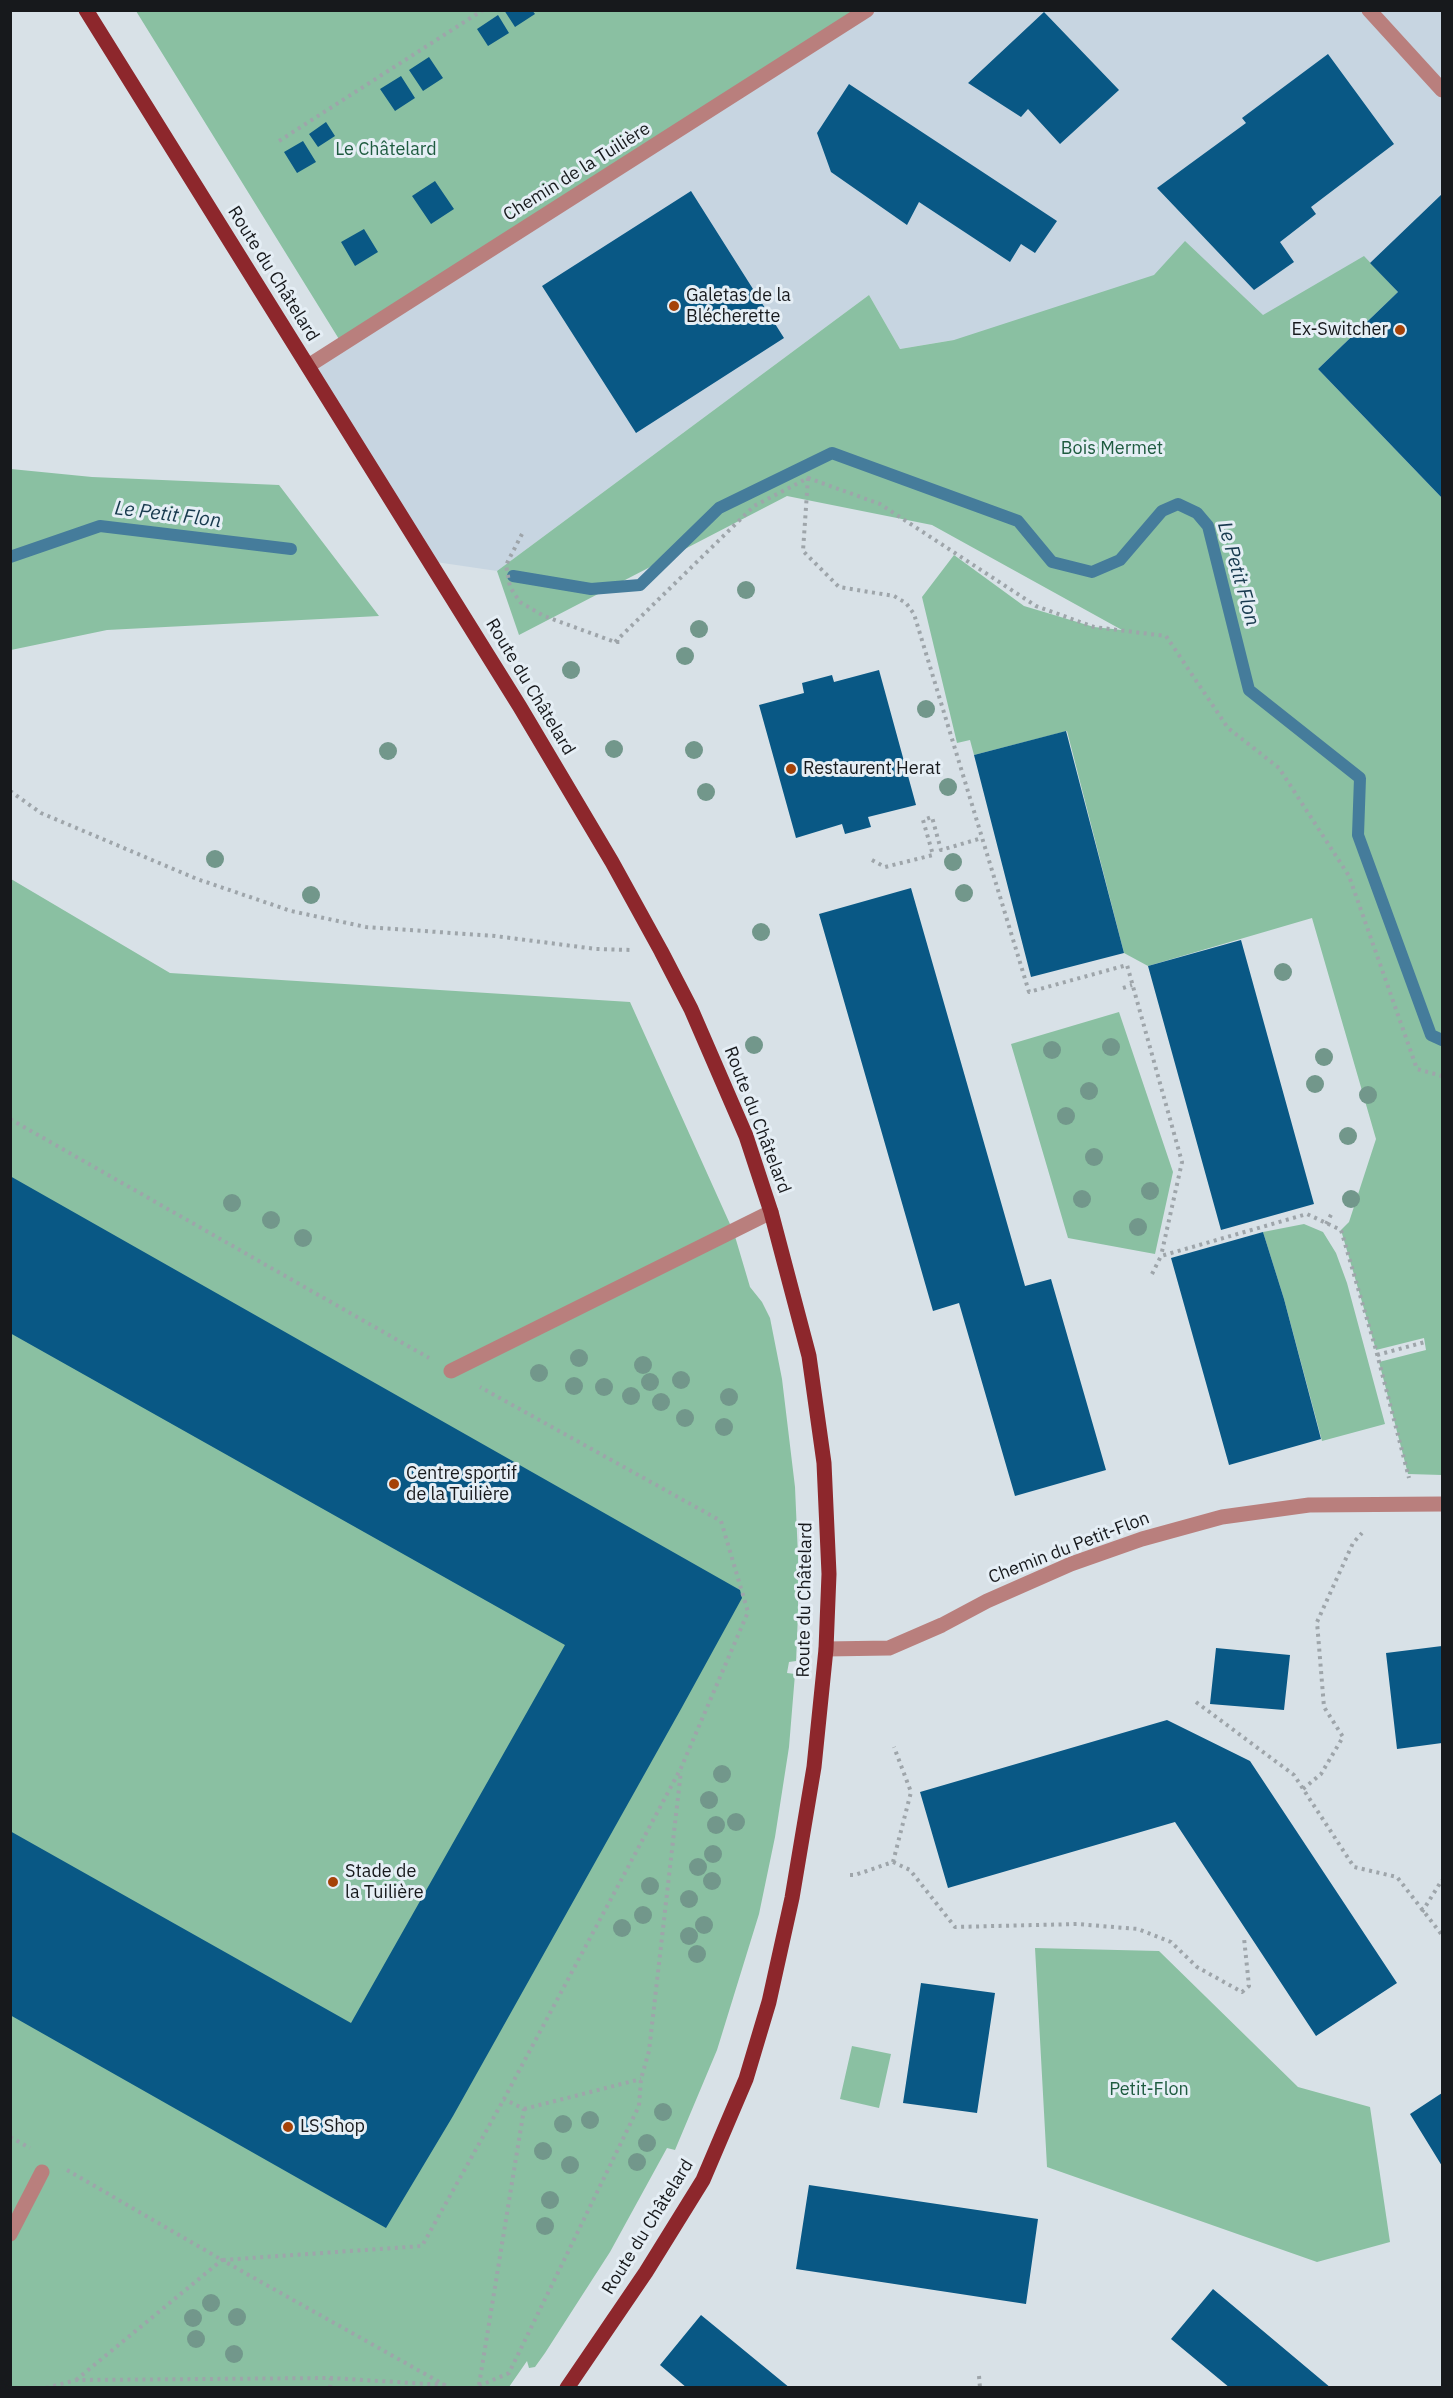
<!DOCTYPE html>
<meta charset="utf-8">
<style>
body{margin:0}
#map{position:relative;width:1453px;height:2398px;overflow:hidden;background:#d8e1e7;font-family:"IBM Plex Sans",sans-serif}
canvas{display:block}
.frame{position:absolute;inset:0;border:12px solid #17191c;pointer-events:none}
</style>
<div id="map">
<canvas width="1453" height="2398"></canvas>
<div class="frame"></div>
</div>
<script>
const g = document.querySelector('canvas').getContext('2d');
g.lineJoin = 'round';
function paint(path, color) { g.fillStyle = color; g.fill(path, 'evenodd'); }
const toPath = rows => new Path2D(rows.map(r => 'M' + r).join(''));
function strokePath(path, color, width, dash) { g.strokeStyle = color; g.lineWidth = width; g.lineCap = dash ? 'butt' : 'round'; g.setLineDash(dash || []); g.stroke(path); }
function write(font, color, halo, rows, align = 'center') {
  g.font = font + ' "IBM Plex Sans",sans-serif'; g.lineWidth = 6; g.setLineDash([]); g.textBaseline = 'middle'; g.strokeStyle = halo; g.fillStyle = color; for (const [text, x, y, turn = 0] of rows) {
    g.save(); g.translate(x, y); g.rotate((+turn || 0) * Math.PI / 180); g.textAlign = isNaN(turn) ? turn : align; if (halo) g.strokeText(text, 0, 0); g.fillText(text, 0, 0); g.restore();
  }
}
const built = toPath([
 [867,11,1442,11,1442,567,954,340,900,349,869,295,497,571,429,561,308,366]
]);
const green = toPath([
 [136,11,867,11,342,344],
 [1185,241,1263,315,1364,256,1398,292,1318,369,1442,498,1442,1475,1408,1474,1379,1362,1426,1350,1424,1338,1376,1350,1341,1230,1349,1222,1376,1139,1312,918,1148,966,1124,953,1067,731,974,755,970,740,957,743,922,597,954,555,1024,606,1094,627,1122,630,932,525,787,496,519,635,497,571,869,295,900,349,954,340,1154,275],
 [11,469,92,477,279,485,379,616,107,630,11,650],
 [11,879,170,973,630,1002,734,1233,750,1287,762,1302,770,1318,782,1379,795,1487,798,1556,798,1614,796,1661,789,1662,787,1673,795,1674,789,1747,775,1837,759,1914,717,2050,675,2150,667,2148,610,2252,545,2353,535,2367,529,2368,527,2361,509,2387,11,2388],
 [1119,1012,1173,1172,1155,1254,1068,1238,1011,1044],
 [1304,1224,1323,1232,1336,1253,1347,1283,1385,1424,1322,1441,1284,1299,1263,1232],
 [1035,1948,1159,1951,1298,2087,1370,2107,1390,2242,1317,2262,1047,2167],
 [852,2046,891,2054,879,2108,840,2099]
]);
const stream = toPath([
 [10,557,100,526,291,549],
 [513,576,591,589,640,585,719,508,832,453,1018,521,1052,562,1092,572,1120,560,1162,511,1178,504,1197,513,1208,526,1249,690,1360,778,1358,835,1431,1035,1442,1040]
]);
const building = toPath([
 [504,10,532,10,535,14,515,27],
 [1044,12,1119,90,1060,144,1028,109,1021,117,968,83],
 [498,15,509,33,488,46,477,29],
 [1328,54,1394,144,1311,207,1316,214,1280,242,1294,262,1254,290,1157,188,1246,123,1242,118],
 [429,57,443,78,423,91,409,70],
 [401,76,415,98,395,111,380,89],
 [849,84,1057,221,1035,253,1021,244,1010,262,919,202,907,225,831,172,817,133],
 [326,122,335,136,318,147,309,134],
 [303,141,316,162,297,173,284,152],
 [435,181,454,209,431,224,412,196],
 [691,191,784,338,636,433,542,286],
 [1442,194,1442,498,1318,369,1398,292,1370,263],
 [364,229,378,252,355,266,341,242],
 [879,670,916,805,868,817,871,827,845,834,842,824,796,838,759,705,804,693,802,683,832,675,834,682],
 [1066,731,1124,953,1031,977,974,755],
 [911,888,1025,1286,1051,1279,1106,1470,1015,1496,959,1303,933,1311,819,914],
 [1241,940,1314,1204,1221,1230,1148,966],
 [10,1176,740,1590,742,1598,681,1709,453,2116,386,2228,10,2015,10,1831,351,2023,565,1645,10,1333],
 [1263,1232,1284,1299,1321,1439,1229,1465,1171,1258],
 [1442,1646,1442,1743,1397,1749,1386,1653],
 [1216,1648,1290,1655,1284,1710,1210,1704],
 [1167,1720,1250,1761,1397,1983,1316,2036,1175,1822,948,1888,920,1792],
 [921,1983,995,1993,977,2113,903,2103],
 [1442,2093,1442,2166,1410,2114],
 [809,2185,1038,2219,1026,2304,796,2269],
 [1213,2289,1331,2388,1230,2388,1171,2339],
 [701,2315,790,2388,687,2388,660,2365]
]);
const path = toPath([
 [279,141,483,10],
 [808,478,803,551,839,587,894,596,906,603,914,614,1029,992,1127,965,1182,1162,1161,1256],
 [522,534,506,565,510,587,520,602,544,616,615,642,623,642],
 [615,642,754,506,808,478,880,504,1036,606,1094,627,1166,636,1228,728,1279,768,1349,876,1417,1069,1442,1076],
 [10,791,41,813,197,879,291,911,366,927,495,936,596,949,631,950],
 [872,860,885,867,933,855,923,820,932,817,941,850,982,838],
 [1123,988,1132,985],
 [10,1119,429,1358],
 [1326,1224,1332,1213],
 [1152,1274,1161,1256,1307,1214,1341,1230,1376,1350,1409,1478],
 [1377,1355,1425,1342],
 [1196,1702,1294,1775,1354,1867,1397,1877,1442,1935],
 [1303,1789,1321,1774,1343,1737,1324,1707,1317,1622,1353,1543,1362,1533],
 [893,1862,910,1870,955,1927,1077,1924,1138,1929,1171,1942,1197,1967,1242,1992,1249,1986,1244,1938],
 [850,1875,855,1875,893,1862,911,1792,894,1747],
 [1422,1912,1442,1880],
 [524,2109,641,2079],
 [10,2137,30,2148],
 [67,2170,222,2260,422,2246,504,2099,681,1768,748,1612,721,1521,480,1387],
 [979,2376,980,2388],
 [76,2380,222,2260,450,2388],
 [479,2385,524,2109,504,2099],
 [479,2386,509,2373,639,2106,641,2079,649,2051,681,1771],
 [46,2388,76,2380,331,2378,445,2385],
 [330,2388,331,2378]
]);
const minor = toPath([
 [1369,10,1442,90],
 [308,366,867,10],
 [451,1371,771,1212],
 [826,1649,889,1648,942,1625,987,1601,1071,1564,1142,1539,1222,1517,1309,1505,1442,1504],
 [10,2234,42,2172]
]);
const major = toPath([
 [86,10,520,707,612,862,661,951,691,1009,746,1136,771,1212,809,1356,824,1463,829,1574,826,1649,814,1767,792,1898,769,2002,746,2079,703,2180,646,2272,567,2388]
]);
const trees = [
 [746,590],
 [699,629],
 [685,656],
 [571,670],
 [926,709],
 [614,749],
 [694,750],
 [388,751],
 [948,787],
 [706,792],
 [215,859],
 [953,862],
 [964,893],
 [311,895],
 [761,932],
 [1283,972],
 [754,1045],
 [1111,1047],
 [1052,1050],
 [1324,1057],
 [1315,1084],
 [1089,1091],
 [1368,1095],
 [1066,1116],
 [1348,1136],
 [1094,1157],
 [1150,1191],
 [1082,1199],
 [1351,1199],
 [232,1203],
 [271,1220],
 [1138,1227],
 [303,1238],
 [579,1358],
 [643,1365],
 [539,1373],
 [681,1380],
 [650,1382],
 [574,1386],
 [604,1387],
 [631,1396],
 [729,1397],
 [661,1402],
 [685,1418],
 [724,1427],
 [722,1774],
 [709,1800],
 [736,1822],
 [716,1825],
 [713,1854],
 [698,1867],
 [712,1881],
 [650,1886],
 [689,1899],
 [643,1915],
 [704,1925],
 [622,1928],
 [689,1936],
 [697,1954],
 [663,2112],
 [590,2120],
 [563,2124],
 [647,2143],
 [543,2151],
 [637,2162],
 [570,2165],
 [550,2200],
 [545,2226],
 [211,2303],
 [237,2317],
 [193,2318],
 [196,2339],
 [234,2354]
];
const markers = [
 [674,306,6,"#a54208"],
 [1400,330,6,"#a54208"],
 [791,769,6,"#a54208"],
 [394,1484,6,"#a54208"],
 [333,1882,6,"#a54208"],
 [288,2127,6,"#a54208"]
];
const parkNames = [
 ["Le Châtelard",386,150],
 ["Bois Mermet",1112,449],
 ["Petit-Flon",1149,2090]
];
const streetNames = [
 ["Chemin de la Tuilière",577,172,-32],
 ["Route du Châtelard",273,274,58],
 ["Route du Châtelard",530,687,59],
 ["Route du Châtelard",757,1120,69],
 ["Chemin du Petit-Flon",1069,1548,-21],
 ["Route du Châtelard",805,1600,-89],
 ["Route du Châtelard",648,2227,-58]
];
const poiNames = [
 ["Galetas de la",686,296],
 ["Blécherette",686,317],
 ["Ex-Switcher",1388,330,"right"],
 ["Restaurent Herat",803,769],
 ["Centre sportif",406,1474],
 ["de la Tuilière",406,1495],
 ["Stade de",345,1872],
 ["la Tuilière",345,1893],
 ["LS Shop",300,2127]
];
const waterNames = [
 ["Le Petit Flon",168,515,7],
 ["Le Petit Flon",1238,574,74]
];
paint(built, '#c7d5e1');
paint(green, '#8ac0a2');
strokePath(stream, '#457c9b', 12);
paint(building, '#095885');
strokePath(path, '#9ea5aa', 4, [3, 4.5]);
strokePath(minor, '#b97f7d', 15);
strokePath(major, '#8d272c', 15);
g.fillStyle = '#72978b';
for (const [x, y] of trees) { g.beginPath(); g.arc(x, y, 9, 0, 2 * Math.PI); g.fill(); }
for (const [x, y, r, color] of markers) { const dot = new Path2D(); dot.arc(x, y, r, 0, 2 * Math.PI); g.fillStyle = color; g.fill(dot); strokePath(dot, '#e5eef5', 2); }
write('18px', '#1e5b3f', '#e5eef5', parkNames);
write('18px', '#17191c', '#e5eef5', streetNames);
write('18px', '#17191c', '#e5eef5', poiNames, 'left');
write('italic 20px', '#183a4e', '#e5eef5', waterNames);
</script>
